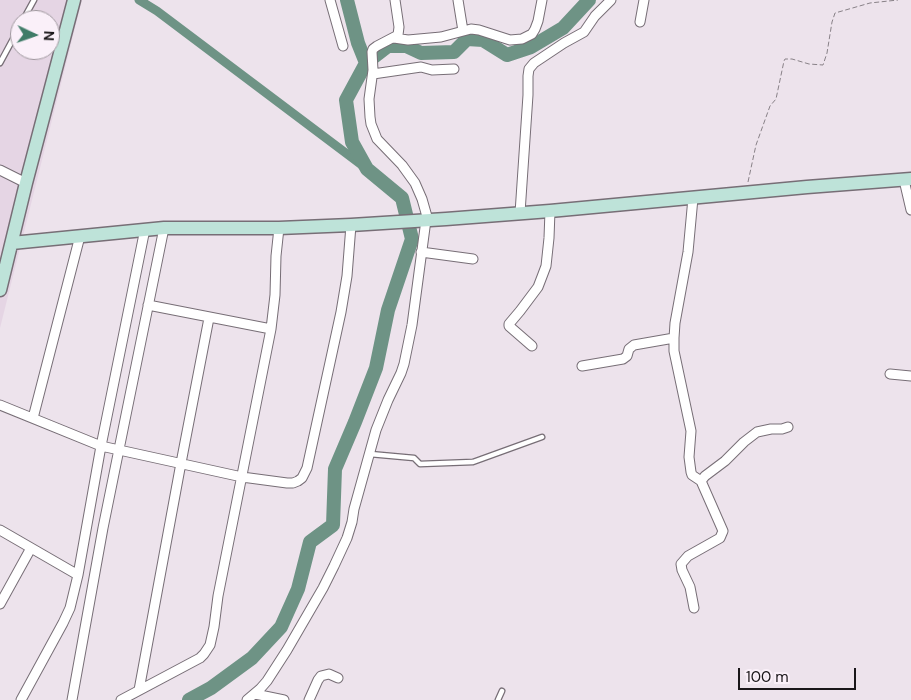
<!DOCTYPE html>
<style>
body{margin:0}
#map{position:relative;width:911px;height:700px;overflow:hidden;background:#ede3ec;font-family:"DM Sans",sans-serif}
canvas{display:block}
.north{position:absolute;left:10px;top:10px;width:50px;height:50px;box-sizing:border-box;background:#faf0f9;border:1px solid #a0999f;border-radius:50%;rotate:93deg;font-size:14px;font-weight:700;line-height:20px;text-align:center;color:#1a1619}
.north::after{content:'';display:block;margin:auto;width:18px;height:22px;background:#3f7c68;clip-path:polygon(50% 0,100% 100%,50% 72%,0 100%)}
.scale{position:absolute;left:738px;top:668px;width:118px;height:22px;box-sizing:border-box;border:2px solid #1a1619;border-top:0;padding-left:6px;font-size:15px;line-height:18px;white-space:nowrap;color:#1a1619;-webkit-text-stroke:4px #faf0f9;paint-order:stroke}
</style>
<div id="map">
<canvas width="911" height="700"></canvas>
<div class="north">N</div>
<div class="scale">100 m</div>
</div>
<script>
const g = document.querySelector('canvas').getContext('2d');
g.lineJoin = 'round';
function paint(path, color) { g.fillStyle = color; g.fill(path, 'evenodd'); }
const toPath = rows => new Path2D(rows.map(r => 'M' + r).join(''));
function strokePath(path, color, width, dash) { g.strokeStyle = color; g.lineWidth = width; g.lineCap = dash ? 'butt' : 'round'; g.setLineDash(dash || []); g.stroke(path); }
const built = toPath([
 [0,0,82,0,0,328],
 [20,20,50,20,50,50,20,50]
]);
const canal = toPath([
 [139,0,157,11,367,169]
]);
const river = toPath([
 [347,0,358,43,366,63],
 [189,700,211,688,252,658,281,627,298,589,310,542,333,525,335,469,355,422,376,368,388,310,412,239,402,198,367,169,352,142,346,100,366,63,388,46,406,46,421,53,454,52,467,39,483,40,507,55,531,47,563,28,589,0]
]);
const path = toPath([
 [748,182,756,145,770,106,776,99,784,61,785,59,792,59,809,64,823,65,827,53,832,22,835,13,870,3,898,0]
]);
const lane = toPath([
 [23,20,34,0],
 [0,63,20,26],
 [370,454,414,458,420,464,473,462,542,437],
 [498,700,502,691]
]);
const street = toPath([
 [330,0,343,46],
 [395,0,399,27,398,35,377,46,373,49,372,52,373,70,369,99,370,117,371,124,377,139,402,165,415,183,422,199,428,220],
 [458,0,463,31],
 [640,22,644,0],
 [394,38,408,40,441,37,471,29,479,30,510,40,522,39,532,34,535,29,538,21,542,0],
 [373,74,421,67,432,70,454,69],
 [0,170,26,183],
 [904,180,911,210],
 [693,198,688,252,675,323,674,338,674,351,691,431,689,457,691,472,692,475,701,481,723,531,720,538,688,556,681,564,682,570,690,587,694,608],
 [520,213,528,95,528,76,529,69,534,63,564,43,584,32,595,16,611,0],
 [421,252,473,259],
 [148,305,271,329],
 [532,346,509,326,509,324,520,311,538,287,543,274,546,266,549,238,550,211],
 [582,366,623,359,627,356,629,349,634,345,674,338],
 [890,374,911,376],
 [0,405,101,446,242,477,287,483,293,483,298,481,302,478,307,468,341,312,347,276,351,225],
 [33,418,80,236],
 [701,481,705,476,725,461,744,442,757,432,771,429,782,429,788,427],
 [0,530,78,575],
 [0,604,31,548],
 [139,690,181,463,209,318],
 [255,694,284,700],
 [21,700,63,623,70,608,78,575,101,446,145,229],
 [72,700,103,528,164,228],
 [121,700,200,658,204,654,210,645,214,627,218,596,271,329,275,295,276,256,279,228],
 [247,700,260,689,267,681,287,650,323,588,334,566,347,538,352,522,354,509,376,430,388,400,401,373,404,364,412,325,426,220],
 [309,700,318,680,321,676,329,674,338,678]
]);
const secondary = toPath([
 [12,243,164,228,279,228,351,225,446,219,550,211,807,187,911,179],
 [0,290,26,183,74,0]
]);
paint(built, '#e5d5e4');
strokePath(canal, '#6e9385', 9);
strokePath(river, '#6e9385', 14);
strokePath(lane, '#776e76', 7);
strokePath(street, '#776e76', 11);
strokePath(secondary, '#776e76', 15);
strokePath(path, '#888187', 1, [5, 2.5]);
strokePath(lane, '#fff', 4.5);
strokePath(street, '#fff', 9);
strokePath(secondary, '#bee3d9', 12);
</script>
